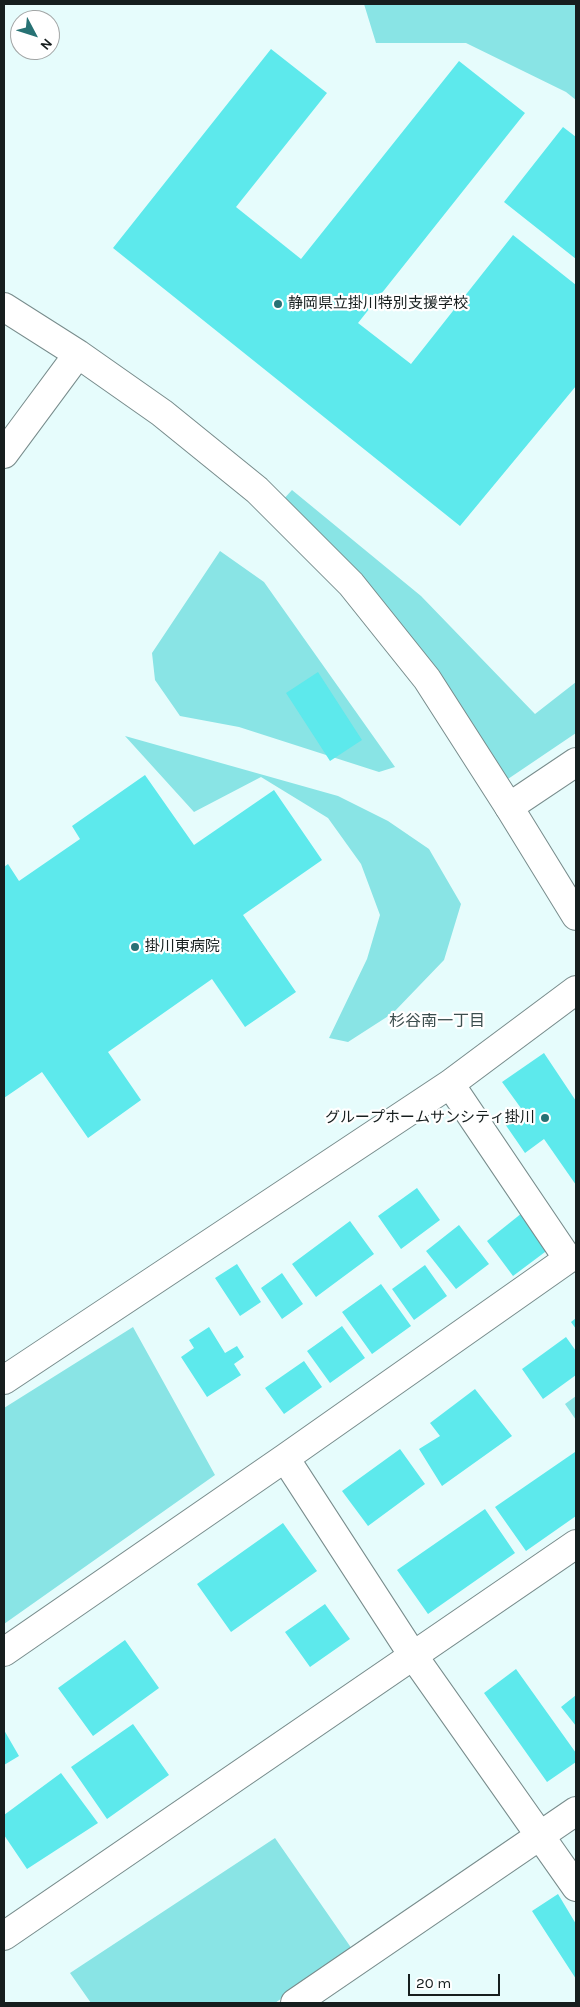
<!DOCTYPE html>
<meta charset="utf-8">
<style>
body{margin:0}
#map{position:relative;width:580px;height:2007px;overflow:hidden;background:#e6fcfc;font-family:Karla,sans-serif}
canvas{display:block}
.frame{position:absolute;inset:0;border:5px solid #161e1e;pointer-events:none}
.north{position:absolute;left:10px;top:10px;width:50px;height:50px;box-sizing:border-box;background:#fff;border:1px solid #a2a5a5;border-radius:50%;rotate:130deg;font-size:14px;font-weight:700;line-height:20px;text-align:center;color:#161e1e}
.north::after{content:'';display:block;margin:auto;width:18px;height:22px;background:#277274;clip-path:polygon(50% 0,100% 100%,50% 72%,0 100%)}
.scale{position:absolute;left:408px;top:1974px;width:92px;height:22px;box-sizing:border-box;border:2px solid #161e1e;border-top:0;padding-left:6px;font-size:15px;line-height:18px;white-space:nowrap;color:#161e1e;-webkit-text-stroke:4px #fff;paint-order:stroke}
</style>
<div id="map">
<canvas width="580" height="2007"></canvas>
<div class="frame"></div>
<div class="north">N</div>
<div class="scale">20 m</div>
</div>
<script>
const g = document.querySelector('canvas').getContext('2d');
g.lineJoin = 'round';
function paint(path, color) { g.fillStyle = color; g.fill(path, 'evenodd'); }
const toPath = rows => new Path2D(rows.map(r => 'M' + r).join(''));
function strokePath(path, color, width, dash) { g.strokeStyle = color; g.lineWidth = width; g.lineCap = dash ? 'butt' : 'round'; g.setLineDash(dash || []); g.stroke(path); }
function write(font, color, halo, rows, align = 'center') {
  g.font = font + ' Karla,"Noto Sans JP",sans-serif'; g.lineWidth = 4.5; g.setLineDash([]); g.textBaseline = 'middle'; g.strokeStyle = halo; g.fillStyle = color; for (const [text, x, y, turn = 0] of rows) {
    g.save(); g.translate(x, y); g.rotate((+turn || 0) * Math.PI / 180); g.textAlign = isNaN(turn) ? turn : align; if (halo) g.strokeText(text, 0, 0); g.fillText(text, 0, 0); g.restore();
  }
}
const green = toPath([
 [364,4,576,4,576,100,566,92,466,43,376,43],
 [292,490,421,596,535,714,576,682,576,733,505,781,281,502],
 [220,551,264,582,395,767,379,772,239,727,180,716,155,680,152,653],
 [125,736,338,796,388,821,429,849,461,904,444,960,393,1013,348,1042,329,1038,367,959,380,915,361,864,328,818,261,777,194,812],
 [133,1327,215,1475,4,1624,4,1408],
 [576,1396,576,1420,565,1404],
 [275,1838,352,1949,275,2003,91,2003,70,1973]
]);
const building = toPath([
 [271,49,327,93,236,207,301,259,459,61,525,113,358,323,411,364,513,235,576,285,576,386,460,526,113,248],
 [563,127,576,137,576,259,504,202],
 [318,672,362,740,330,761,286,693],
 [145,775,194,845,274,790,322,860,243,915,296,992,245,1027,212,979,108,1052,141,1100,88,1138,42,1072,4,1098,4,867,8,864,19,881,80,839,72,826],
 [544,1053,576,1101,576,1185,544,1139,525,1153,505,1124,523,1111,502,1082],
 [417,1188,440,1220,401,1249,378,1216],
 [522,1213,549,1249,513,1276,487,1241],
 [350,1221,374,1254,316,1297,292,1264],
 [459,1225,489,1264,456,1289,426,1251],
 [237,1264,261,1302,240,1316,215,1278],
 [425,1265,447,1296,414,1320,392,1289],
 [282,1273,303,1304,282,1319,261,1288],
 [381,1284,411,1326,372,1354,342,1312],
 [576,1318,576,1329,571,1322],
 [342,1326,365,1358,330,1383,307,1351],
 [209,1327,225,1353,237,1346,244,1357,234,1364,241,1375,207,1397,181,1357,194,1348,189,1340],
 [566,1337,576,1351,576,1375,543,1399,522,1369],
 [304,1361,322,1387,284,1414,265,1388],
 [475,1389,512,1436,442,1486,419,1449,440,1436,430,1423],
 [400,1449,425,1484,368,1526,342,1491],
 [575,1452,576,1516,526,1551,495,1507],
 [485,1509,515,1553,428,1614,397,1570],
 [283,1523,317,1571,231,1632,197,1584],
 [325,1604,350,1639,310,1667,285,1632],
 [125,1640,159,1688,93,1736,58,1688],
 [516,1669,576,1753,576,1762,547,1782,484,1693],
 [576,1695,576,1726,561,1707],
 [133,1724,169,1775,107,1819,71,1767],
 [4,1730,19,1756,4,1765],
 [61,1773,98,1823,27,1869,4,1835,4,1815],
 [558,1894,576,1924,576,1979,532,1911]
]);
const street = toPath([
 [576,762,509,807,576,916],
 [4,1380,450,1084,576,990],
 [285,1458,412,1654,576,1887],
 [4,1652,285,1458,568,1259,450,1084],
 [295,2003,576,1811]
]);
const secondary = toPath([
 [4,307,78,354,4,454],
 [78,354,162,413,257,490,351,584,427,679,509,807],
 [4,1936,576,1544]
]);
const markers = [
 [278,304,5,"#277274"],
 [135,947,5,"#277274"],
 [545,1118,5,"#277274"]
];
const poiNames = [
 ["静岡県立掛川特別支援学校",288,304],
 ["掛川東病院",145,947],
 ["グループホームサンシティ掛川",535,1118,"right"]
];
const neighbourhoodNames = [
 ["杉谷南一丁目",437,1021]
];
paint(green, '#89e4e5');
paint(building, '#5de9ec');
strokePath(street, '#788c8c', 30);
strokePath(secondary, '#788c8c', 30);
strokePath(street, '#fff', 28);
strokePath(secondary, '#fff', 28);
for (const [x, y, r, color] of markers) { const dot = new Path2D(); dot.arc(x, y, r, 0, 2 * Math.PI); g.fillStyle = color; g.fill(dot); strokePath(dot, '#fff', 2); }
write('15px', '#161e1e', '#fff', poiNames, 'left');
write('16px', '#3c4e4e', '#fff', neighbourhoodNames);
</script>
